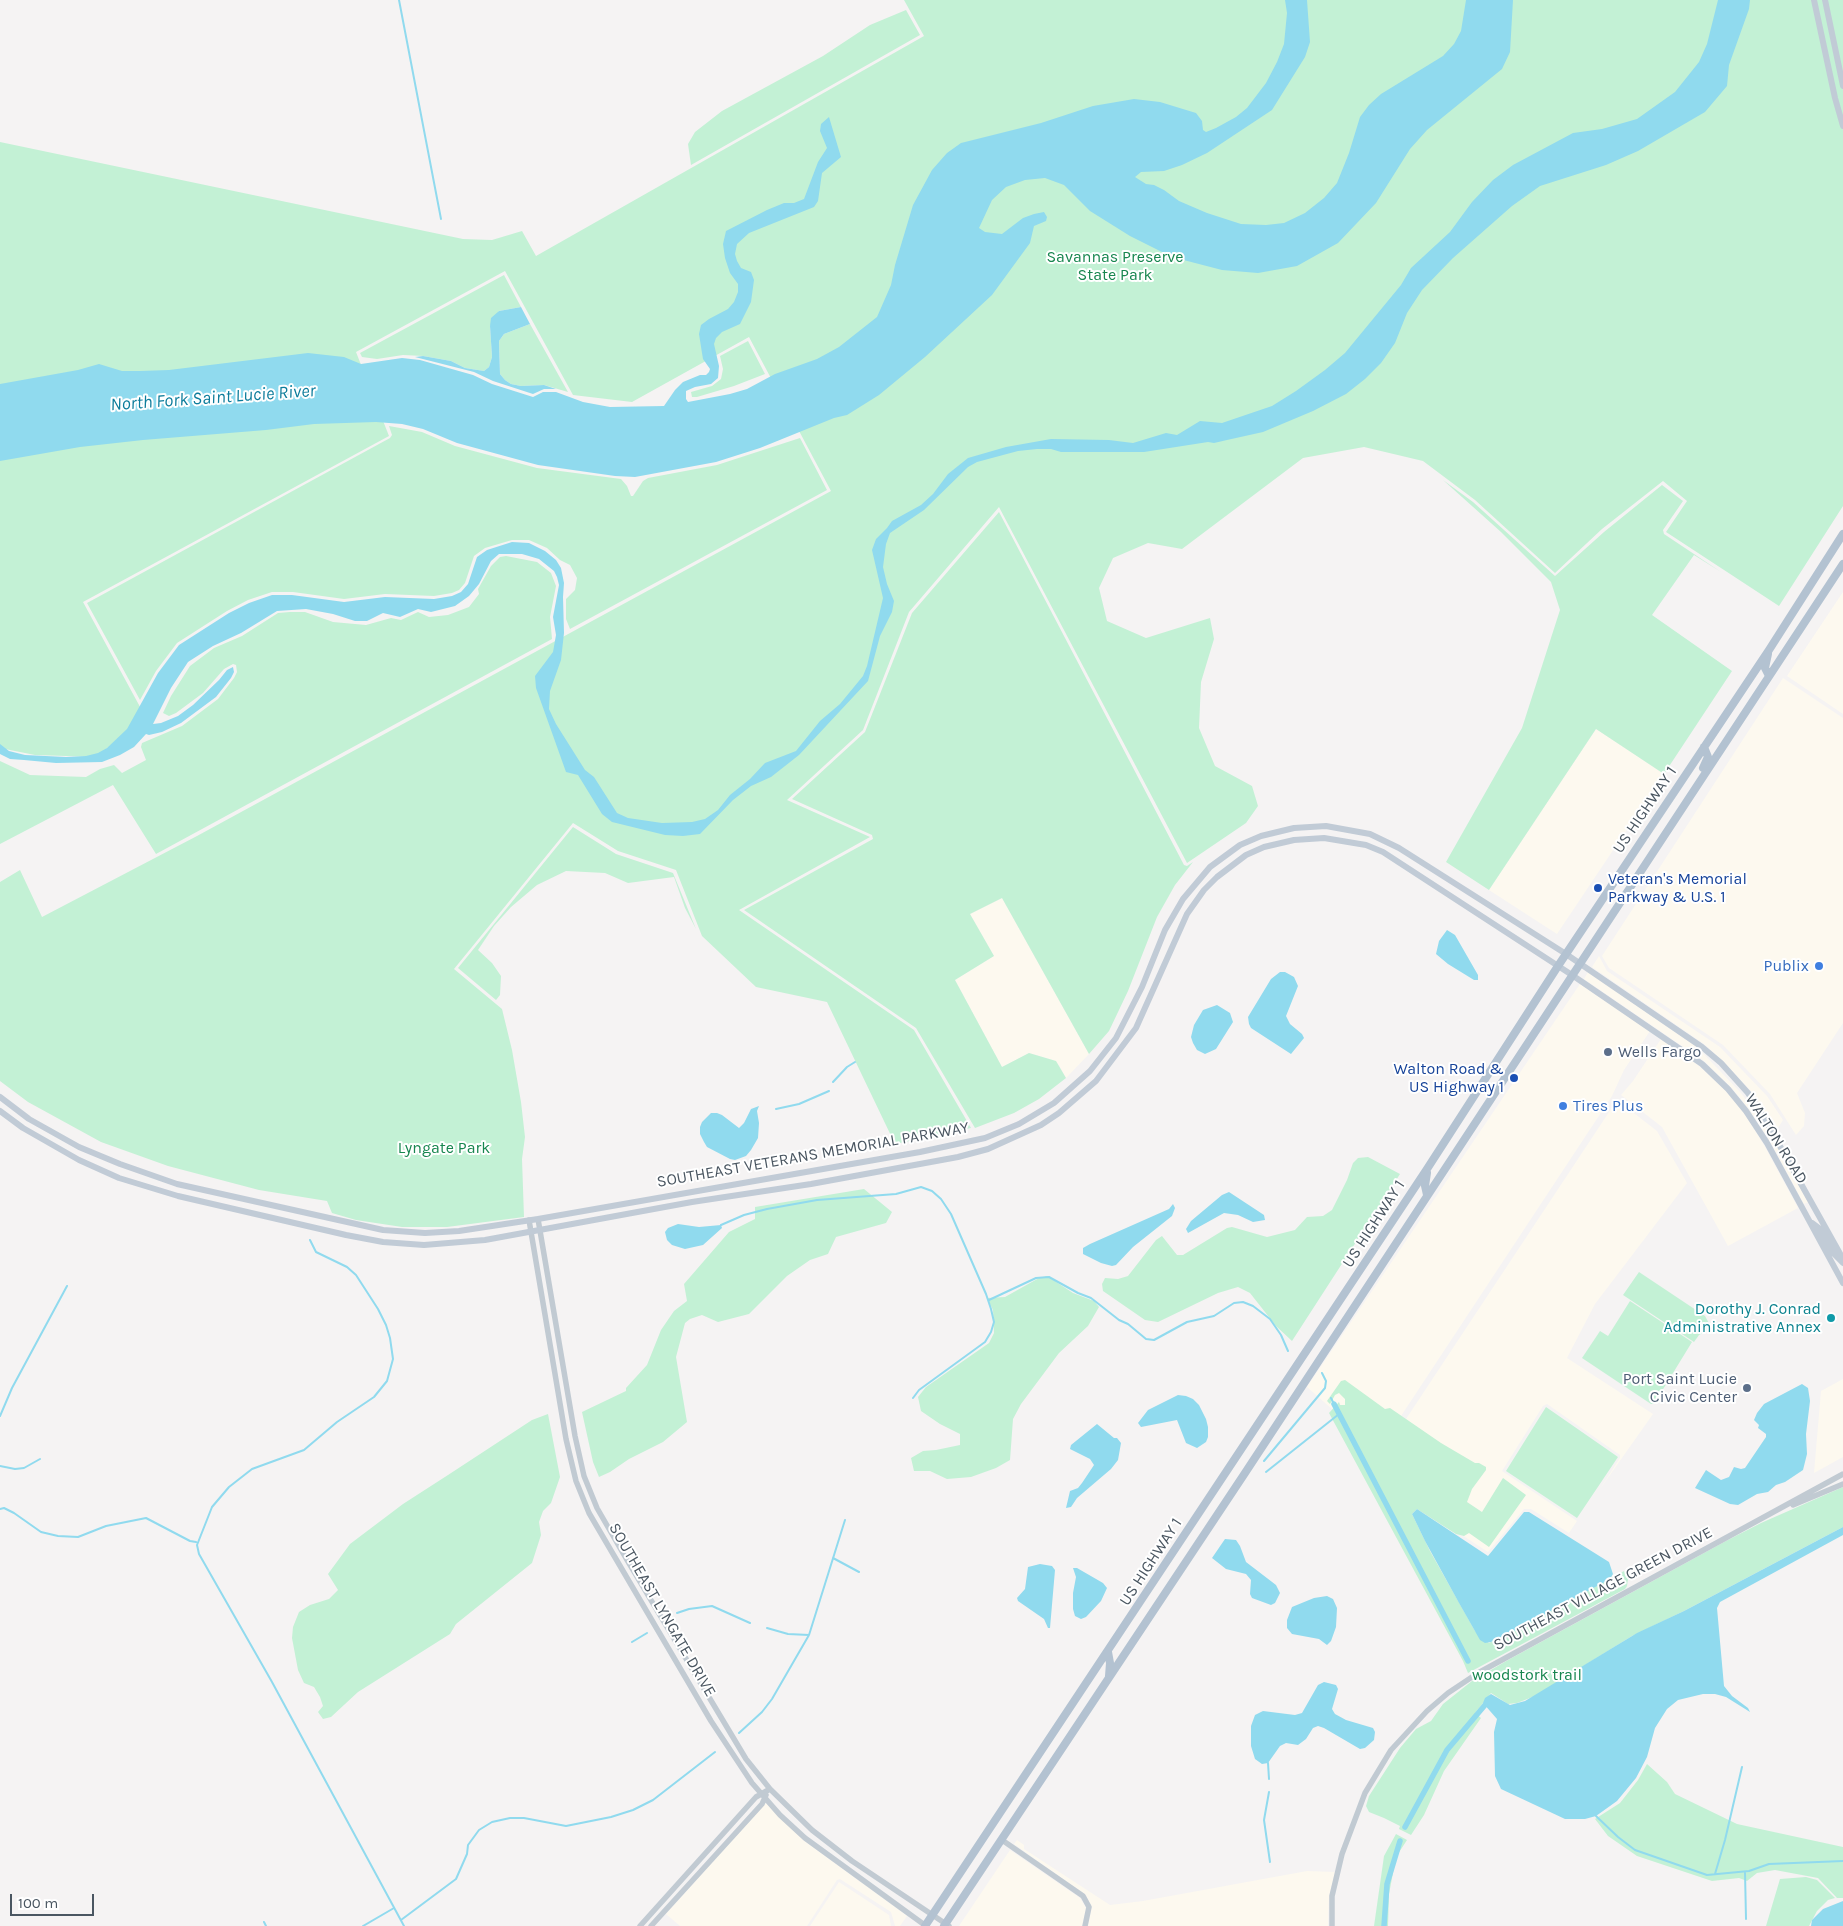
<!DOCTYPE html>
<style>
body{margin:0}
#map{position:relative;width:1843px;height:1926px;overflow:hidden;background:#f5f3f3;font-family:Karla,sans-serif}
canvas{display:block}
.scale{position:absolute;left:10px;top:1894px;width:84px;height:22px;box-sizing:border-box;border:2px solid #4a5661;border-top:0;padding-left:6px;font-size:15px;line-height:18px;white-space:nowrap;color:#4a5661;-webkit-text-stroke:4px #fff;paint-order:stroke}
</style>
<div id="map">
<canvas width="1843" height="1926"></canvas>
<div class="scale">100 m</div>
</div>
<script>
const g = document.querySelector('canvas').getContext('2d');
g.lineJoin = 'round';
function paint(path, color) { g.fillStyle = color; g.fill(path, 'evenodd'); }
const toPath = rows => new Path2D(rows.map(r => 'M' + r).join(''));
function strokePath(path, color, width, dash) { g.strokeStyle = color; g.lineWidth = width; g.lineCap = dash ? 'butt' : 'round'; g.setLineDash(dash || []); g.stroke(path); }
function write(font, color, halo, rows, align = 'center') {
  g.font = font + ' Karla,sans-serif'; g.lineWidth = 4; g.setLineDash([]); g.textBaseline = 'middle'; g.strokeStyle = halo; g.fillStyle = color; for (const [text, x, y, turn = 0] of rows) {
    g.save(); g.translate(x, y); g.rotate((+turn || 0) * Math.PI / 180); g.textAlign = isNaN(turn) ? turn : align; if (halo) g.strokeText(text, 0, 0); g.fillText(text, 0, 0); g.restore();
  }
}
const commercial = toPath([
 [1843,592,1843,714,1787,676],
 [1783,678,1843,718,1843,1023,1797,1093,1805,1113,1804,1126,1796,1135,1770,1094,1723,1045,1609,968,1602,956],
 [1596,729,1664,774,1557,934,1489,890],
 [1002,898,1089,1054,1066,1078,1059,1065,1053,1060,1029,1053,1002,1067,955,980,994,956,970,914],
 [1599,956,1607,971,1720,1047,1767,1096,1783,1120,1776,1131,1751,1091,1723,1061,1704,1044,1592,967],
 [1588,972,1698,1048,1741,1093,1768,1129,1808,1202,1804,1204,1770,1141,1749,1109,1731,1087,1704,1061,1584,979],
 [1580,984,1650,1031,1624,1070,1612,1096,1401,1416,1406,1419,1617,1100,1657,1131,1687,1183,1595,1304,1567,1358,1653,1414,1600,1489,1620,1458,1620,1455,1547,1404,1543,1406,1502,1471,1577,1521,1569,1533,1531,1509,1524,1509,1488,1552,1419,1507,1391,1505,1339,1402,1332,1409,1307,1387],
 [1661,1039,1699,1066,1726,1091,1744,1113,1764,1145,1798,1208,1728,1246,1662,1127,1621,1095,1633,1081],
 [1843,1379,1843,1457,1814,1473,1821,1391],
 [766,1803,803,1840,907,1916,900,1926,895,1926,891,1912,840,1879,837,1880,807,1926,680,1926,666,1914],
 [1017,1840,1024,1845,1024,1849,1110,1905,1143,1901,1307,1871,1335,1872,1329,1896,1328,1926,1088,1926,1092,1907,1086,1895,1014,1844],
 [1010,1850,1080,1898,1086,1908,1082,1926,959,1926],
 [839,1882,889,1915,891,1926,810,1926]
]);
const green = toPath([
 [904,0,1843,0,1843,506,1779,606,1666,532,1687,501,1663,481,1602,529,1555,573,1475,500,1423,461,1364,447,1303,458,1182,549,1148,543,1113,558,1099,588,1107,621,1146,638,1210,618,1214,639,1201,682,1199,728,1215,766,1252,786,1258,806,1246,823,1187,863,999,507,909,612,863,730,787,800,870,837,739,910,914,1030,971,1128,895,1144,827,1002,756,987,702,936,676,870,618,851,573,823,454,969,502,1009,512,1050,521,1102,525,1137,522,1159,524,1217,447,1227,402,1227,356,1220,332,1213,327,1201,259,1190,168,1166,101,1142,28,1102,0,1081,0,882,20,870,42,917,197,836,831,491,749,337,632,402,573,395,505,271,356,352,389,436,83,602,145,716,97,757,35,755,0,748,0,142,463,239,492,240,522,231,536,256,924,36],
 [906,10,920,35,691,165,688,144,695,132,722,111,823,56,870,25],
 [504,275,521,307,499,311,490,326,492,357,489,367,484,371,465,368,451,361,423,356,403,355,377,359,362,357,360,353],
 [530,324,568,392,544,385,521,386,511,384,505,380,500,374,499,341,504,334],
 [748,341,765,374,734,386,697,397,692,397,691,392,712,386,721,379,723,369,720,356],
 [389,426,422,432,455,446,537,468,621,479,627,486,631,496,633,496,643,481,648,478,717,465,800,438,827,490,570,629,566,619,566,599,575,590,577,578,570,565,560,560,547,548,529,540,512,540,485,548,474,556,465,583,459,590,452,593,434,596,385,594,344,599,293,592,272,592,248,600,227,611,177,643,156,671,140,700,87,603,390,438,392,435],
 [1443,480,1473,502,1555,576,1604,532,1662,485,1683,501,1663,530,1664,534,1721,572,1694,555,1652,615,1732,671,1664,774,1596,729,1489,890,1446,862,1522,728,1560,610,1551,582,1501,532],
 [999,512,1184,865,1187,866,1193,862,1175,885,1157,917,1128,991,1109,1031,1089,1054,1002,898,970,914,994,956,955,980,1002,1067,1029,1053,1056,1061,1066,1078,1039,1099,1014,1113,975,1128,916,1028,744,910,873,839,872,835,792,799,865,732,912,613],
 [506,556,537,562,551,573,556,586,550,617,552,639,156,854,113,785,0,844,0,761,30,775,86,777,100,769,114,765,122,773,146,760,141,747,142,743,182,726,218,699,234,678,237,672,236,665,233,664,224,669,203,693,176,713,169,716,163,713,171,696,190,666,214,648,242,636,278,613,290,612,305,612,333,622,366,625,391,618,401,620,418,612,429,617,448,615,469,607,479,594,478,589,491,566,500,557],
 [573,827,616,854,673,873,696,929,685,908,674,877,628,883,605,873,566,871,537,885,511,907,494,926,478,950,492,963,501,976,500,995,496,1000,458,968],
 [1368,1157,1400,1174,1292,1341,1276,1326,1250,1293,1238,1287,1218,1293,1158,1322,1145,1320,1103,1291,1102,1284,1105,1278,1118,1279,1128,1276,1156,1240,1162,1236,1177,1255,1183,1255,1227,1228,1232,1227,1267,1237,1295,1230,1307,1217,1323,1216,1332,1210,1347,1180,1353,1163,1358,1158],
 [864,1189,892,1212,886,1223,836,1237,828,1254,810,1260,787,1276,749,1314,718,1322,702,1315,690,1319,685,1323,676,1357,687,1422,663,1442,629,1459,610,1472,599,1477,593,1462,582,1412,626,1391,626,1388,647,1365,661,1330,674,1311,687,1301,684,1284,729,1232,755,1219,755,1207],
 [1639,1272,1705,1316,1711,1327,1710,1329,1699,1335,1694,1342,1623,1295],
 [1047,1276,1073,1293,1094,1301,1099,1307,1088,1326,1059,1353,1021,1404,1013,1419,1010,1460,996,1468,971,1477,947,1479,930,1471,914,1471,911,1458,923,1451,936,1450,960,1445,960,1434,940,1424,921,1411,918,1397,926,1387,989,1343,994,1333,993,1310,987,1298,1005,1297,1039,1278],
 [1630,1301,1692,1342,1654,1404,1651,1404,1582,1358,1600,1331,1608,1336],
 [1345,1380,1385,1409,1390,1408,1441,1443,1475,1463,1479,1463,1486,1467,1486,1470,1472,1489,1467,1502,1482,1512,1503,1478,1526,1495,1489,1547,1469,1533,1464,1536,1456,1534,1417,1509,1412,1514,1430,1551,1475,1631,1489,1643,1537,1619,1624,1571,1628,1579,1627,1586,1625,1589,1468,1673,1463,1661,1329,1413,1339,1402,1340,1405,1345,1405,1345,1399,1339,1393,1335,1395,1330,1404,1327,1401,1341,1381],
 [1546,1407,1618,1457,1577,1518,1506,1471],
 [548,1414,560,1477,551,1503,543,1511,539,1522,541,1535,532,1563,456,1624,450,1634,358,1692,331,1717,323,1719,318,1712,323,1706,320,1697,314,1687,304,1683,298,1670,292,1638,293,1627,299,1612,310,1605,329,1599,338,1590,328,1574,350,1544,403,1504,448,1475,532,1420],
 [1843,1487,1843,1527,1684,1611,1632,1636,1535,1696,1517,1703,1508,1704,1491,1693,1475,1713,1481,1718,1444,1771,1424,1815,1411,1835,1399,1829,1400,1826,1384,1818,1369,1812,1366,1806,1369,1796,1400,1748,1416,1729,1431,1721,1443,1704,1472,1681,1508,1660,1726,1541,1761,1523],
 [1647,1764,1667,1782,1675,1794,1737,1824,1843,1847,1843,1898,1837,1898,1818,1878,1775,1870,1757,1873,1747,1881,1739,1878,1712,1881,1637,1856,1608,1836,1595,1819,1620,1803,1638,1780],
 [1396,1834,1407,1840,1396,1857,1389,1894,1388,1926,1374,1926,1384,1856],
 [1806,1877,1817,1880,1835,1898,1828,1900,1817,1911,1809,1926,1766,1926,1780,1879]
]);
const water = toPath([
 [1285,0,1307,0,1310,42,1305,57,1272,110,1207,153,1182,165,1164,171,1141,172,1135,177,1146,184,1154,185,1164,190,1179,201,1207,213,1241,224,1266,225,1284,223,1305,213,1324,198,1337,183,1349,153,1360,117,1369,105,1381,94,1443,56,1454,44,1461,31,1466,0,1513,0,1510,52,1502,69,1427,130,1410,149,1376,203,1338,243,1297,266,1258,273,1222,270,1172,257,1130,236,1090,211,1064,185,1045,178,1025,180,1006,187,992,200,979,228,985,232,1002,234,1023,218,1034,214,1044,212,1047,217,1046,221,1034,226,1030,243,992,295,925,357,879,395,847,415,834,418,760,448,716,462,635,477,615,476,538,465,457,443,423,429,402,424,376,422,314,424,266,430,143,440,80,447,0,461,0,384,78,370,99,364,122,371,140,371,169,370,308,353,344,357,361,364,402,358,420,360,473,375,492,384,533,397,543,392,556,392,583,402,610,407,664,406,675,390,683,382,700,375,706,375,709,372,710,369,703,359,702,353,699,334,701,325,709,319,728,309,734,302,738,292,738,284,730,273,725,258,723,244,726,231,767,210,784,203,794,203,804,199,818,162,827,148,820,131,821,124,829,117,841,157,822,173,818,201,814,207,749,233,737,244,735,254,737,261,741,268,751,272,754,280,751,302,740,324,722,332,716,338,714,344,719,366,718,378,711,384,695,387,686,391,686,399,688,402,730,394,747,389,775,374,817,359,839,347,877,317,891,285,895,265,913,205,932,170,947,153,961,143,1041,123,1093,106,1134,99,1160,102,1196,113,1202,121,1203,130,1206,132,1216,128,1236,117,1247,108,1266,83,1277,62,1284,44,1287,13],
 [1718,0,1750,0,1749,9,1729,65,1727,86,1705,112,1638,151,1606,165,1540,186,1512,206,1453,258,1422,290,1407,313,1395,343,1381,363,1365,379,1346,394,1313,411,1263,432,1227,440,1214,443,1208,442,1144,452,1061,452,1051,449,1037,449,1018,451,977,462,968,467,924,510,890,533,886,544,883,567,887,584,894,601,892,612,880,636,868,681,799,755,771,777,751,786,733,800,700,834,683,836,665,835,612,822,602,814,578,775,566,772,536,688,535,676,553,652,556,635,553,617,559,585,557,577,554,571,539,559,522,554,499,554,491,561,479,584,469,596,455,606,431,612,418,609,400,617,383,613,367,621,355,621,333,614,306,609,277,611,241,633,213,646,188,662,171,688,153,724,161,723,178,716,193,705,219,680,227,670,233,667,234,672,231,678,216,697,181,723,162,732,149,735,146,734,134,747,120,755,102,762,56,763,24,760,10,759,0,754,0,744,9,751,25,755,66,757,86,756,98,753,107,748,127,729,158,673,179,645,229,613,249,603,272,595,292,595,344,602,385,597,434,599,452,596,461,592,468,584,477,557,487,550,512,542,529,543,545,551,556,560,561,568,564,583,563,597,564,633,561,660,550,691,549,709,556,724,585,770,594,777,617,813,628,818,662,823,692,822,705,819,718,810,730,795,750,779,765,763,796,751,820,721,840,704,863,676,867,666,883,598,872,550,876,539,887,528,892,521,921,505,933,494,948,474,968,458,1006,447,1051,439,1109,440,1133,443,1166,433,1177,435,1200,421,1222,423,1272,406,1296,391,1325,370,1345,353,1401,285,1411,268,1450,232,1472,202,1493,180,1513,165,1573,133,1602,129,1637,119,1675,92,1699,62,1707,44],
 [521,307,530,324,504,334,499,341,500,374,505,380,511,384,521,386,544,385,568,393,556,389,544,389,533,394,493,381,474,372,415,357,423,356,451,361,465,368,484,371,489,367,492,357,490,326,491,318,499,311],
 [1447,930,1455,935,1478,975,1478,980,1474,980,1448,964,1436,954,1439,941],
 [1280,972,1285,972,1294,977,1298,986,1286,1016,1290,1024,1302,1034,1304,1038,1291,1054,1251,1028,1249,1024,1248,1017,1271,979],
 [1217,1005,1230,1013,1233,1022,1216,1049,1205,1054,1197,1050,1193,1043,1191,1037,1194,1025,1203,1010],
 [759,1106,757,1111,759,1123,758,1138,751,1150,746,1156,735,1160,730,1159,707,1147,704,1142,700,1134,700,1127,702,1122,711,1113,717,1113,722,1115,739,1128,744,1123,751,1109],
 [1229,1192,1264,1215,1265,1220,1253,1222,1238,1215,1224,1213,1188,1233,1186,1229,1191,1221,1222,1195],
 [1173,1204,1175,1208,1172,1216,1133,1247,1116,1265,1112,1266,1101,1263,1083,1254,1083,1248,1090,1244,1169,1209],
 [678,1224,699,1227,721,1225,722,1228,703,1245,685,1249,672,1245,667,1240,665,1232,668,1228],
 [1802,1384,1808,1388,1810,1401,1806,1434,1807,1454,1803,1470,1785,1482,1776,1485,1768,1492,1757,1494,1738,1505,1730,1504,1695,1488,1706,1470,1721,1480,1729,1477,1734,1467,1741,1469,1745,1468,1766,1437,1766,1434,1758,1428,1759,1425,1754,1420,1757,1413,1764,1404],
 [1178,1395,1186,1396,1193,1399,1199,1405,1206,1419,1208,1427,1208,1437,1206,1442,1197,1448,1186,1443,1177,1420,1141,1427,1138,1423,1148,1410],
 [1097,1424,1114,1438,1117,1438,1121,1443,1118,1460,1111,1469,1077,1498,1071,1507,1066,1508,1070,1491,1078,1488,1082,1483,1094,1465,1090,1459,1070,1449,1071,1445],
 [1417,1509,1488,1556,1524,1512,1529,1512,1609,1562,1613,1574,1610,1579,1524,1626,1491,1642,1485,1643,1480,1640,1459,1603,1425,1541,1412,1514],
 [1843,1527,1843,1535,1720,1602,1717,1608,1724,1686,1732,1696,1748,1708,1750,1712,1726,1697,1715,1694,1703,1694,1678,1700,1667,1709,1655,1728,1647,1757,1636,1778,1617,1801,1596,1816,1585,1819,1565,1819,1501,1789,1495,1776,1494,1732,1497,1719,1483,1703,1485,1698,1491,1694,1510,1705,1525,1701,1637,1633,1684,1611],
 [1225,1539,1236,1540,1240,1546,1246,1562,1276,1585,1280,1593,1275,1603,1271,1605,1252,1598,1250,1594,1251,1580,1246,1574,1226,1569,1212,1558],
 [1040,1564,1052,1566,1055,1570,1050,1628,1048,1628,1044,1619,1018,1601,1017,1598,1025,1589,1028,1567],
 [1073,1568,1077,1568,1103,1583,1107,1588,1101,1601,1086,1617,1081,1619,1075,1616,1073,1609,1073,1593,1076,1577],
 [1327,1596,1333,1599,1337,1608,1336,1627,1331,1641,1327,1645,1319,1639,1292,1634,1287,1628,1287,1620,1292,1607,1314,1598],
 [1324,1682,1336,1685,1338,1689,1332,1709,1335,1714,1346,1720,1373,1728,1375,1732,1374,1740,1365,1748,1360,1749,1324,1728,1318,1726,1313,1728,1306,1739,1298,1745,1286,1743,1280,1746,1268,1763,1262,1764,1255,1759,1251,1746,1251,1726,1255,1715,1263,1711,1295,1715,1302,1713,1318,1685],
 [1843,1901,1843,1926,1811,1926,1812,1920,1823,1909]
]);
const stream = toPath([
 [399,0,441,219],
 [833,1082,847,1067,855,1062],
 [776,1109,799,1104,829,1091],
 [721,1225,744,1215,767,1209,817,1200,896,1194,921,1187,932,1191,941,1199,951,1214,986,1294,991,1309,994,1322,991,1332,985,1342,919,1390,913,1398],
 [310,1240,316,1252,347,1267,356,1275,378,1309,386,1325,390,1338,393,1359,387,1381,374,1397,337,1422,304,1450,252,1469,229,1487,212,1507,197,1545,199,1554,272,1682,404,1926],
 [989,1300,1036,1278,1049,1277,1078,1293,1091,1298,1119,1320,1128,1324,1146,1339,1154,1340,1187,1322,1214,1316,1234,1303,1243,1302,1253,1306,1270,1319,1281,1335,1288,1351],
 [1331,1398,1334,1404],
 [0,1416,12,1388,67,1286],
 [1264,1461,1325,1388,1326,1381,1322,1373],
 [0,1466,15,1469,24,1468,40,1459],
 [1266,1472,1339,1414],
 [0,1509,4,1508,14,1513,41,1532,58,1536,78,1537,106,1526,146,1518,190,1541,196,1542],
 [833,1558,859,1572],
 [677,1613,689,1609,712,1606,750,1623],
 [767,1628,788,1634,809,1635],
 [632,1642,647,1633],
 [739,1733,762,1712,772,1699,809,1635,845,1520],
 [1268,1763,1269,1779],
 [1269,1792,1264,1820,1270,1862],
 [1596,1816,1618,1837,1635,1850,1707,1875,1749,1871,1769,1864,1843,1861],
 [1745,1872,1746,1919],
 [1715,1874,1725,1840,1742,1767],
 [401,1920,456,1879,467,1854,468,1845,479,1830,492,1822,510,1818,524,1818,566,1826,611,1817,633,1810,653,1800,715,1752],
 [264,1922,266,1926],
 [363,1926,394,1908]
]);
const canal = toPath([
 [1334,1404,1468,1661],
 [1405,1827,1447,1750,1485,1705],
 [1384,1926,1387,1884,1400,1841]
]);
const tertiary = toPath([
 [538,1219,575,1436,584,1476,597,1508,627,1560,746,1759,770,1789,812,1830,852,1861,949,1926],
 [529,1220,566,1439,576,1481,589,1513,711,1721,752,1783,780,1815,805,1838,926,1926],
 [1793,1505,1843,1484],
 [1002,1840,1083,1896,1089,1907,1085,1926],
 [640,1926,756,1797,770,1789],
 [651,1926,762,1804,766,1795],
 [1332,1926,1332,1896,1342,1854,1365,1793,1391,1750,1427,1711,1448,1693,1478,1673,1843,1474]
]);
const secondary = toPath([
 [1814,0,1835,98,1843,126],
 [1825,0,1843,86],
 [0,1097,29,1119,79,1147,120,1164,177,1184,383,1230,425,1233,459,1231,538,1219,920,1152,985,1138,1019,1124,1054,1103,1090,1071,1116,1038,1142,987,1165,930,1183,899,1210,867,1240,845,1261,836,1294,828,1326,826,1370,834,1399,848,1566,954,1702,1047,1721,1063,1748,1093,1762,1114,1843,1259],
 [0,1111,23,1128,79,1160,119,1178,178,1196,346,1235,383,1242,424,1245,485,1240,692,1202,811,1184,958,1157,988,1149,1041,1125,1059,1113,1096,1081,1136,1028,1187,914,1204,890,1217,877,1246,855,1264,847,1294,840,1324,838,1366,845,1383,852,1572,975,1702,1064,1728,1089,1746,1111,1767,1143,1843,1283],
 [1812,1223,1820,1229,1834,1254,1843,1263]
]);
const primary = toPath([
 [1768,654,1765,668,1769,676],
 [1703,768,1708,757,1704,747],
 [1427,1173,1425,1186,1427,1195],
 [1108,1652,1110,1663,1109,1676],
 [925,1926,1427,1169,1558,966,1769,650,1843,534],
 [944,1926,1245,1473,1843,564]
]);
const markers = [
 [1598,888,5,"#1a4fb4"],
 [1819,966,5,"#3f7fe0"],
 [1608,1052,5,"#5c6f8a"],
 [1514,1078,5,"#1a4fb4"],
 [1563,1106,5,"#3f7fe0"],
 [1831,1318,5,"#0f9aa8"],
 [1747,1388,5,"#5c6f8a"]
];
const parkNames = [
 ["Savannas Preserve",1115,257],
 ["State Park",1115,275],
 ["Lyngate Park",444,1148],
 ["woodstork trail",1527,1675]
];
const streetNames = [
 ["US HIGHWAY 1",1645,810,-56],
 ["WALTON ROAD",1776,1139,58],
 ["SOUTHEAST VETERANS MEMORIAL PARKWAY",813,1155,-10],
 ["US HIGHWAY 1",1374,1224,-57],
 ["US HIGHWAY 1",1151,1562,-57],
 ["SOUTHEAST VILLAGE GREEN DRIVE",1603,1589,-28],
 ["SOUTHEAST LYNGATE DRIVE",662,1610,60]
];
const transitNames = [
 ["Veteran's Memorial",1608,879],
 ["Parkway & U.S. 1",1608,897],
 ["Walton Road &",1504,1069,"right"],
 ["US Highway 1",1504,1087,"right"]
];
const shopNames = [
 ["Publix",1809,966],
 ["Tires Plus",1573,1106,"left"]
];
const serviceNames = [
 ["Wells Fargo",1618,1052],
 ["Port Saint Lucie",1737,1379,"right"],
 ["Civic Center",1737,1397,"right"]
];
const cultureNames = [
 ["Dorothy J. Conrad",1821,1309],
 ["Administrative Annex",1821,1327]
];
const waterNames = [
 ["North Fork Saint Lucie River",213,398,-4]
];
paint(commercial, '#fdf9ef');
paint(green, '#c3f1d5');
paint(water, '#90daee');
strokePath(stream, '#90daee', 2);
strokePath(canal, '#90daee', 5.5);
strokePath(tertiary, '#c1cad2', 5.5);
strokePath(secondary, '#c1cbd6', 6);
strokePath(primary, '#b3c2d1', 8);
for (const [x, y, r, color] of markers) { const dot = new Path2D(); dot.arc(x, y, r, 0, 2 * Math.PI); g.fillStyle = color; g.fill(dot); strokePath(dot, '#fff', 2); }
write('16px', '#17864f', '#fff', parkNames);
write('16px', '#4a5661', '#fff', streetNames);
write('16px', '#164399', '#fff', transitNames, 'left');
write('16px', '#366cbe', '#fff', shopNames, 'right');
write('16px', '#4e5e75', '#fff', serviceNames, 'left');
write('16px', '#0d838f', '#fff', cultureNames, 'right');
write('italic 18px', '#0c7c9b', '#fff', waterNames);
</script>
